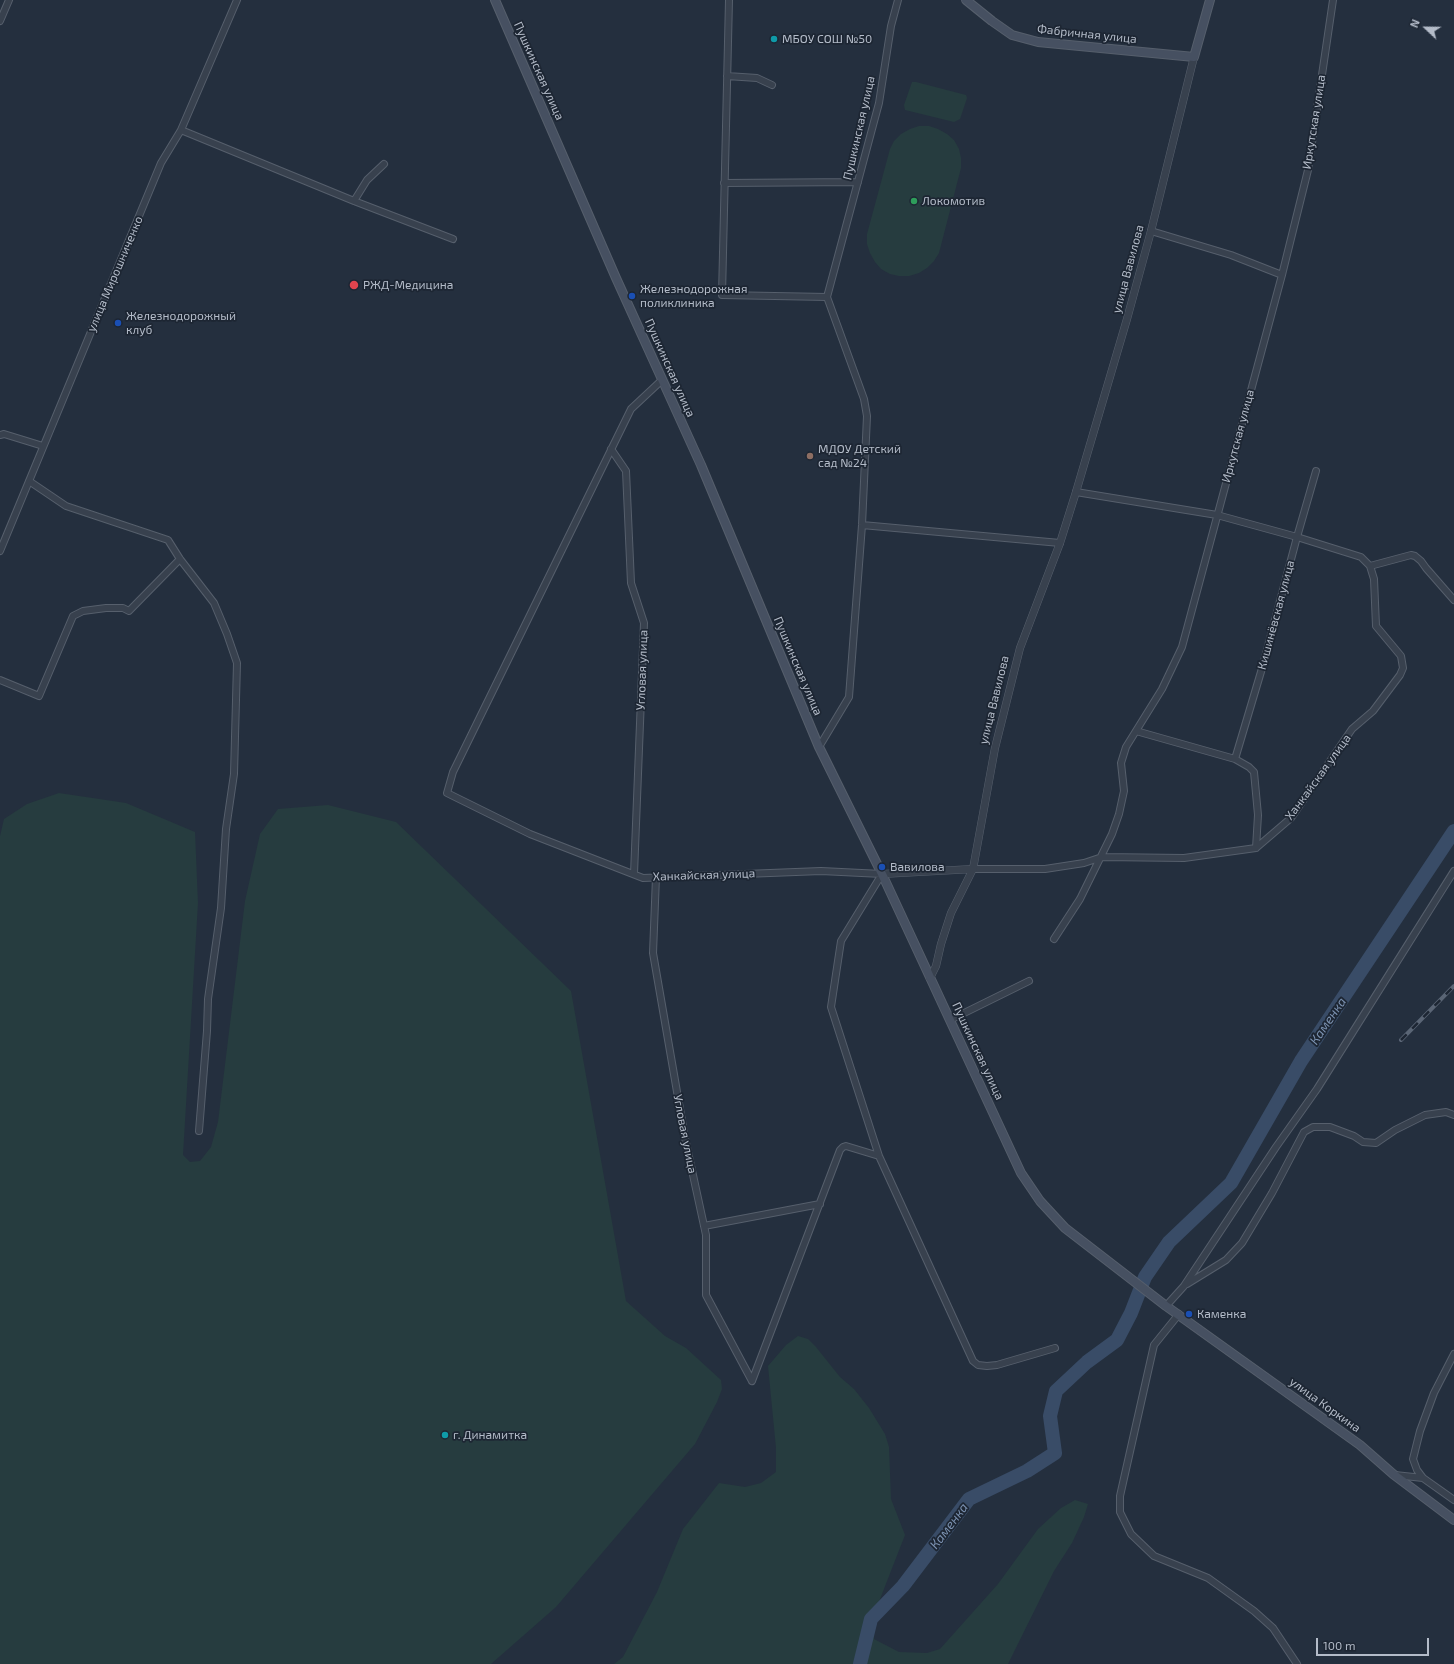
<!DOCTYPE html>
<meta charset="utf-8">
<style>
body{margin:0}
#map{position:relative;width:1454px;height:1664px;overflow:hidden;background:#242f3e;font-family:"Exo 2",sans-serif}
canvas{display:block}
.north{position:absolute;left:1406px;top:8px;width:40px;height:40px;-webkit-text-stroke:3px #1d2633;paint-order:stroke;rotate:292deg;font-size:11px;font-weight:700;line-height:16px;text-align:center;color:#b4bcc9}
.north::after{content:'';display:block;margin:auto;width:14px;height:18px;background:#b4bcc9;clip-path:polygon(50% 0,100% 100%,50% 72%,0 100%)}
.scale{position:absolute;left:1316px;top:1638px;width:113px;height:18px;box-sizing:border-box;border:2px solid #b4bcc9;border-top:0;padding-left:5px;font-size:12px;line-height:14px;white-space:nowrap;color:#b4bcc9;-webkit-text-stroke:3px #1d2633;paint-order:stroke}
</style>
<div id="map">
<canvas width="1454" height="1664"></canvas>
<div class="north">N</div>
<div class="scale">100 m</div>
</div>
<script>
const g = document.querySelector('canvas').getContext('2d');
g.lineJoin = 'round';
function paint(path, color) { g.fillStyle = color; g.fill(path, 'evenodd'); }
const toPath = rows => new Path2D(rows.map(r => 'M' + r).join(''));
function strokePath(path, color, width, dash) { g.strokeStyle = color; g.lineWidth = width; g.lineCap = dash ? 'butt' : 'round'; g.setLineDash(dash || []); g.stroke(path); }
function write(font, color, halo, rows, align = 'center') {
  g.font = font + ' "Exo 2",sans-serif'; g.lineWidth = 3.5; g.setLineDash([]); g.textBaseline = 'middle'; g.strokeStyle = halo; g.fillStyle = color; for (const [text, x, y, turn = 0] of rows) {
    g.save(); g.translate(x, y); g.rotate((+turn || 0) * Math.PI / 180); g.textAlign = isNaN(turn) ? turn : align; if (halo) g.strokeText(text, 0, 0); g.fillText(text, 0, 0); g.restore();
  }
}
const green = toPath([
 [912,82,916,82,966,95,967,98,960,119,954,122,905,110,904,105],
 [919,126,929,126,938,129,947,134,954,140,959,149,961,158,961,168,939,253,934,261,927,268,919,273,909,276,899,276,890,274,881,269,875,262,870,253,867,244,867,234,890,149,894,141,901,134,910,129],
 [59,793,126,803,195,832,198,903,183,1155,190,1162,200,1161,211,1147,218,1122,245,901,260,834,278,809,328,805,396,822,571,991,626,1301,665,1336,686,1348,721,1380,722,1389,717,1402,695,1444,556,1607,491,1664,0,1664,0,836,4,819,27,804],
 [798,1336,808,1339,816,1347,840,1377,854,1389,869,1408,885,1434,889,1447,891,1499,905,1535,875,1612,873,1628,874,1639,899,1652,927,1653,940,1649,998,1584,1038,1529,1061,1508,1075,1500,1088,1504,1084,1517,1072,1543,1054,1571,1008,1664,614,1664,623,1657,657,1592,683,1529,719,1483,745,1487,761,1483,776,1472,776,1448,768,1366,786,1345]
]);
const river = toPath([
 [860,1664,871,1619,903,1586,969,1499,1027,1471,1055,1453,1050,1416,1056,1391,1087,1362,1117,1340,1131,1313,1145,1277,1169,1242,1231,1183,1301,1061,1454,831]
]);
const minor = toPath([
 [729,0,722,295,827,297],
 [0,21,9,0],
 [727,76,757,78,772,85],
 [181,130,354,201,453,239],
 [724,183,858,182],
 [354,201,367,180,384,164],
 [1151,231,1231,255,1282,275],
 [662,380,631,409,453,772,447,793,530,834,643,878,821,871,882,874,841,941,831,1007,879,1156,973,1361,978,1365,987,1366,997,1365,1055,1348],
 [0,435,4,434,43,446],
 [611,449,626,471,631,583,644,623,634,874],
 [29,481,66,506,168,540,180,559,214,603,227,634,237,663,234,774,226,829,221,908,208,999,207,1031,199,1131],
 [862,525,1060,543],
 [0,551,161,163,181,130,237,0],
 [1370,566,1411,555,1415,556,1421,561,1426,568,1454,600],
 [0,680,39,696,73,616,83,611,106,608,123,608,129,611,180,559],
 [1136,731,1235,759,1249,767,1254,772,1258,815,1256,848],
 [819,747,849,697,862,525,867,416,864,399,827,297,879,103,891,26,898,0],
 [1235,759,1263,665,1297,537,1316,471],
 [973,869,1045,869,1084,863,1102,857,1184,858,1256,848,1291,818,1352,729,1373,711,1400,675,1403,668,1401,656,1376,626,1374,579,1370,566,1361,557,1297,537,1217,515,1076,492],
 [656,877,653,953,685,1138,706,1235,706,1295,752,1381],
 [1054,939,1080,899,1112,834,1119,814,1124,791,1121,763,1126,747,1162,689,1182,647,1282,275,1308,170,1333,0],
 [950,1020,1029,981],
 [704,1226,820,1204],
 [1187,1284,1226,1260,1242,1243,1272,1193,1304,1132,1313,1127,1330,1127,1354,1136,1363,1142,1376,1143,1395,1130,1425,1115,1446,1112,1454,1115],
 [1166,1306,1184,1286,1276,1147,1317,1089,1454,871],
 [1179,1314,1154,1345,1120,1496,1120,1512,1131,1534,1154,1556,1208,1578,1254,1611,1273,1628,1297,1664],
 [752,1381,840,1150,843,1147,846,1146,879,1156],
 [1395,1475,1423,1478,1454,1500],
 [1423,1478,1417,1470,1413,1459,1420,1431,1434,1393,1454,1354]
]);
const tertiary = toPath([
 [882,874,973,869],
 [930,978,936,966,941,944,951,913,973,869,995,748,1020,648,1060,543,1076,492,1127,319,1151,231,1194,57]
]);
const secondary = toPath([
 [495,0,616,278,701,465,819,747,882,874,1021,1173,1040,1201,1065,1228,1166,1306,1360,1445,1393,1474,1454,1520],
 [966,0,992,21,1012,35,1038,42,1194,57,1210,0]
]);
const rail = toPath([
 [1401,1040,1454,986]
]);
const markers = [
 [774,39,4,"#0f9aa8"],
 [914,201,4,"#2e9e5b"],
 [354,285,5,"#e0444e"],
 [632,296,4,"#1a4fb4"],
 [118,323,4,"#1a4fb4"],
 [810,456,4,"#8d6e63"],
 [882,867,4,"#1a4fb4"],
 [1189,1314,4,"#1a4fb4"],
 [445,1435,4,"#0f9aa8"]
];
const streetNames = [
 ["Фабричная улица",1087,34,6],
 ["Пушкинская улица",539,71,66],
 ["Иркутская улица",1314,122,-81],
 ["Пушкинская улица",859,128,-77],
 ["улица Вавилова",1128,269,-75],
 ["улица Мирошниченко",115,274,-67],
 ["Пушкинская улица",670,368,66],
 ["Иркутская улица",1238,436,-75],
 ["Кишинёвская улица",1276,615,-75],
 ["Пушкинская улица",798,666,67],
 ["Угловая улица",642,670,-88],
 ["улица Вавилова",994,700,-76],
 ["Ханкайская улица",1318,777,-54],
 ["Ханкайская улица",704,875,-2],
 ["Пушкинская улица",978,1051,65],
 ["Угловая улица",685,1134,79],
 ["улица Коркина",1325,1405,36]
];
const poiNames = [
 ["МБОУ СОШ №50",782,39],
 ["Локомотив",922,201],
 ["РЖД-Медицина",363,285],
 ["Железнодорожная",640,289],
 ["поликлиника",640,303],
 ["Железнодорожный",126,316],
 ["клуб",126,330],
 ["МДОУ Детский",818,449],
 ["сад №24",818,463],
 ["Вавилова",890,867],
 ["Каменка",1197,1314],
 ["г. Динамитка",453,1435]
];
const waterNames = [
 ["Каменка",1328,1021,-56],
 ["Каменка",949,1526,-53]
];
paint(green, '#263c3f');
strokePath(river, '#394c67', 14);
strokePath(minor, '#565f6c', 8);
strokePath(tertiary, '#565f6c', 8);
strokePath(secondary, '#565f6c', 10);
strokePath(minor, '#38414e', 6);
strokePath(tertiary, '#38414e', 7);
strokePath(secondary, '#465061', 8);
strokePath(rail, '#5a6575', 4);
strokePath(rail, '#1d2633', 2.5, [8]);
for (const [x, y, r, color] of markers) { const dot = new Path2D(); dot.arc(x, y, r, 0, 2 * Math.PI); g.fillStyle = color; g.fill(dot); strokePath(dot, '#1d2633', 1.5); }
write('12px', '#b4bcc9', '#1d2633', streetNames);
write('12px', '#b4bcc9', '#1d2633', poiNames, 'left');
write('italic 13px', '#7c92b1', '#1d2633', waterNames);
</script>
